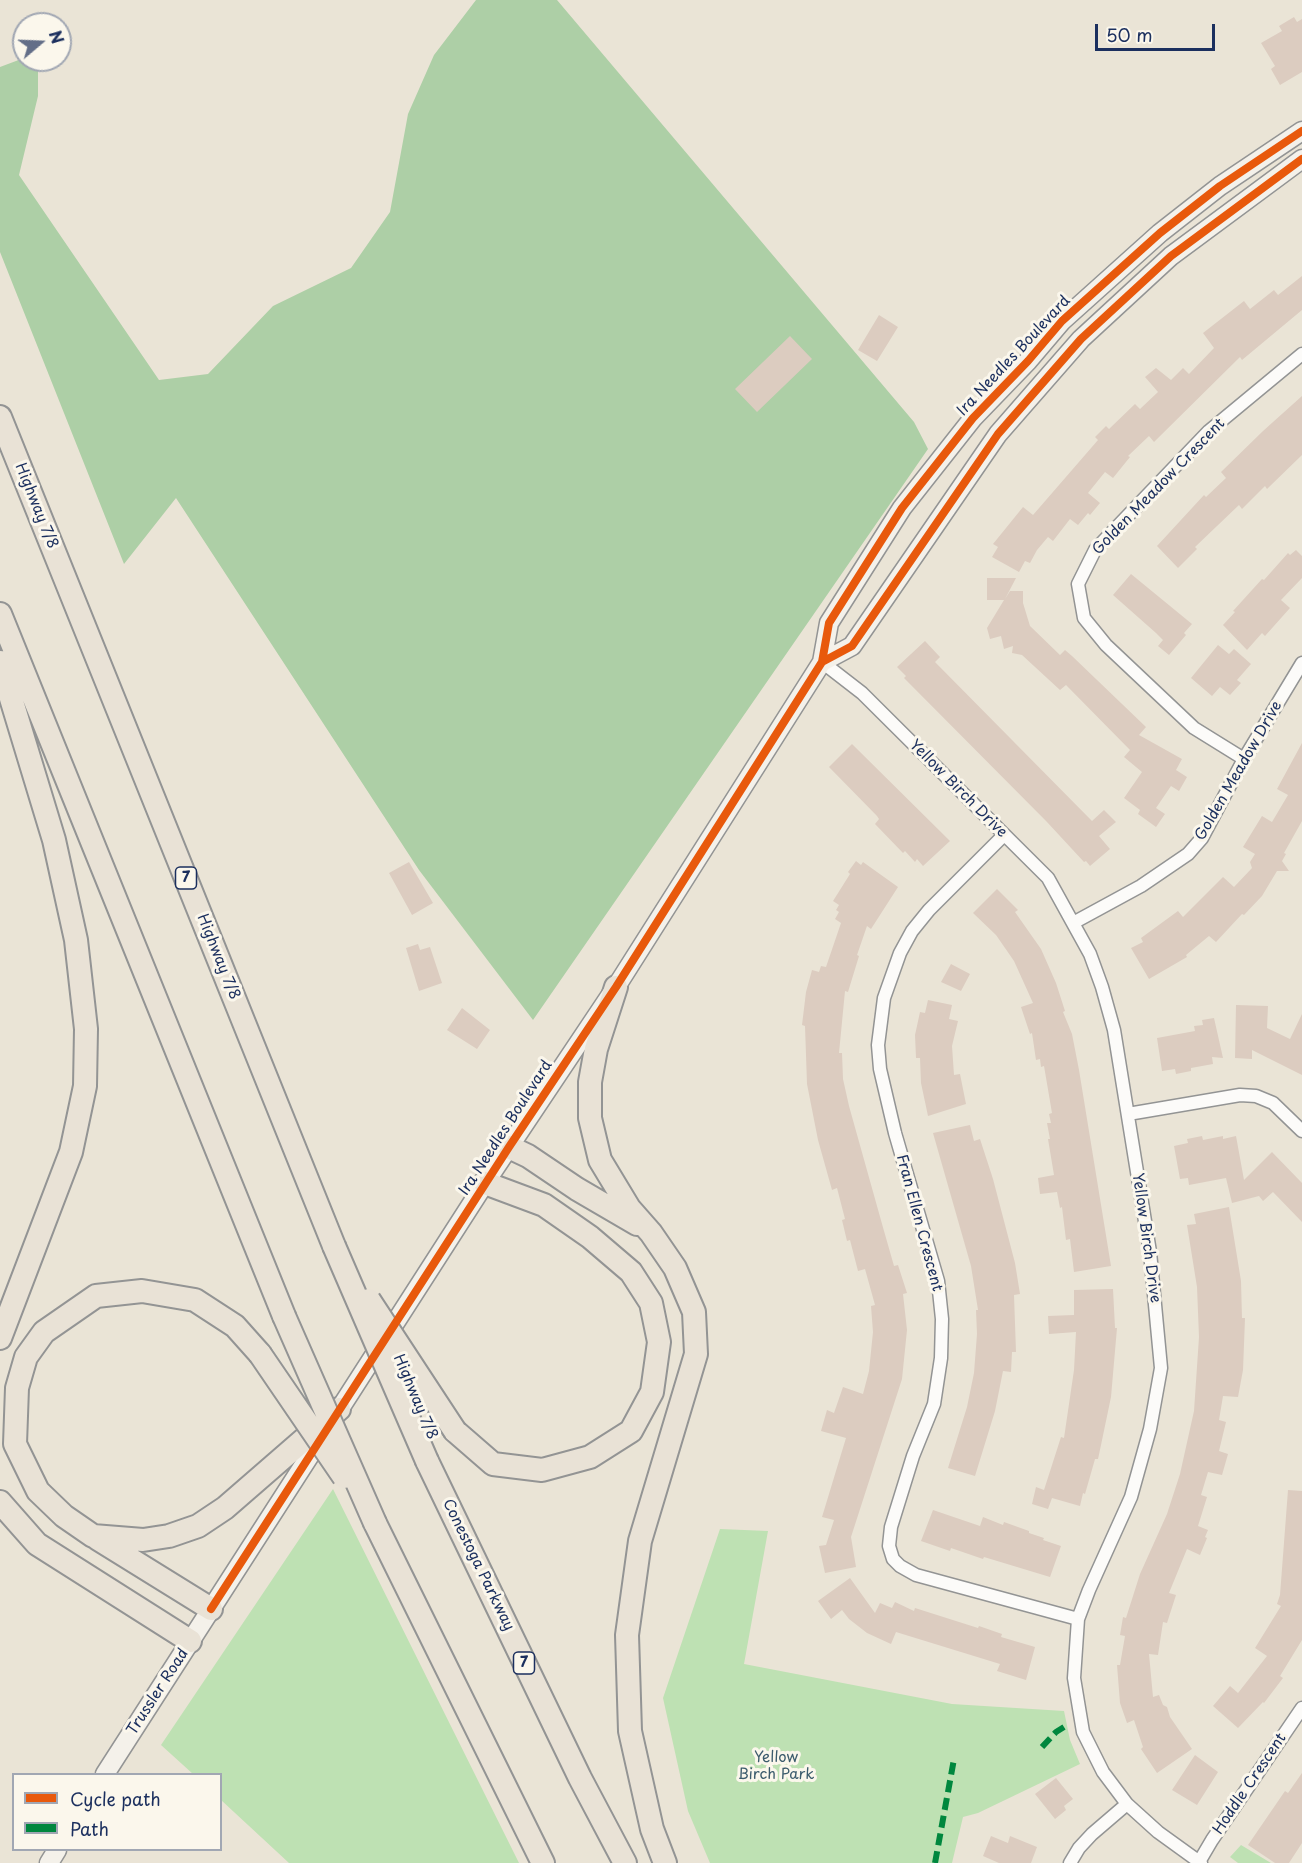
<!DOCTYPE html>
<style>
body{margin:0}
#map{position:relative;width:1302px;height:1863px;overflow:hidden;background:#eae4d6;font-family:"Playpen Sans",sans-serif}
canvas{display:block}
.legend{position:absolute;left:12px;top:1773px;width:210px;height:78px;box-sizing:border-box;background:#fbf7ec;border:2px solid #a1a7b3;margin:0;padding:8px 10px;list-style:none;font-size:18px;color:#1b2f5e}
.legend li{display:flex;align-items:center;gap:12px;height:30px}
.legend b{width:30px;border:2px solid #a1a7b3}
.north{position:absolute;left:12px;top:12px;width:60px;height:60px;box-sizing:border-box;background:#fbf7ec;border:2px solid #a1a7b3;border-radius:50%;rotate:71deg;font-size:16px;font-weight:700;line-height:24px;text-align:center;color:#1b2f5e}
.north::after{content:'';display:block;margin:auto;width:21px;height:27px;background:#636e88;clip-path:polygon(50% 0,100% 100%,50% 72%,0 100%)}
.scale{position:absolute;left:1095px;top:24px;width:120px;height:27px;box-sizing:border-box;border:3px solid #1b2f5e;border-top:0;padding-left:8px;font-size:18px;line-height:21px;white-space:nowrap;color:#1b2f5e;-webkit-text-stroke:4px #fbf7ec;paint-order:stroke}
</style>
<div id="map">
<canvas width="1302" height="1863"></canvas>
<ul class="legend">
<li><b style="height:8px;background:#e8590c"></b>Cycle path</li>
<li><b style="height:8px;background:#00873e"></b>Path</li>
</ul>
<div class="north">N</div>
<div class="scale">50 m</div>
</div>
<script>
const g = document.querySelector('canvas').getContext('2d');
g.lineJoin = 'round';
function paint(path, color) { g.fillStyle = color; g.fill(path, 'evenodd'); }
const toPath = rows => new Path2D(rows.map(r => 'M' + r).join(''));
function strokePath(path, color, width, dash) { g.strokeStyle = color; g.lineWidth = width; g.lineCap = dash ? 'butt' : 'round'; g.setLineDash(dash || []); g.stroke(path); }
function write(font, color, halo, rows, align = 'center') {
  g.font = font + ' "Playpen Sans",sans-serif'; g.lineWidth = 6; g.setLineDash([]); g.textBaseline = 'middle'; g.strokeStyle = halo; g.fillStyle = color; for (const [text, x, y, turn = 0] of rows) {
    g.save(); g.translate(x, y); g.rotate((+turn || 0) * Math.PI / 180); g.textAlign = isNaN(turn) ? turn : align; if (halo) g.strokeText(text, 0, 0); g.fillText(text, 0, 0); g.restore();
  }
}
const green = toPath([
 [333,1489,519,1863,289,1863,221,1800,220,1774,193,1774,161,1745],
 [720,1529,768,1531,744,1664,952,1704,1064,1711,1070,1740,1080,1764,978,1813,963,1817,952,1863,710,1863,688,1811,663,1698],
 [1241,1845,1271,1863,1238,1863,1230,1857]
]);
const forest = toPath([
 [476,0,557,0,914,422,928,449,533,1020,419,870,176,498,124,564,0,252,0,67,24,58,24,60,38,60,38,96,19,175,159,380,208,374,273,306,351,268,390,212,408,114,434,55]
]);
const building = toPath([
 [1294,17,1297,22,1302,19,1302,72,1280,85,1271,69,1275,66,1261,43,1282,31,1279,26],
 [1302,276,1302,310,1242,360,1240,357,1154,442,1149,436,1128,456,1130,457,1113,478,1105,472,1088,493,1100,503,1090,515,1088,513,1078,525,1070,519,1053,541,1048,537,1037,550,1030,563,1025,561,1019,572,992,557,998,547,993,544,1023,507,1033,515,1098,440,1095,437,1106,426,1109,429,1135,404,1140,409,1158,392,1145,377,1156,368,1171,380,1183,368,1189,374,1214,348,1203,333,1244,301,1250,309,1274,290,1278,295],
 [879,315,898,327,877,361,858,350],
 [790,336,812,359,757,412,735,389],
 [1302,396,1302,455,1267,489,1265,486,1242,509,1239,505,1195,547,1197,549,1178,568,1157,546,1204,495,1206,497,1226,478,1221,472,1263,431],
 [1296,550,1302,556,1302,578,1281,600,1290,608,1265,636,1262,633,1247,650,1223,625,1235,612,1233,611,1262,579,1264,580,1288,553,1290,555],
 [1131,574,1192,624,1184,633,1186,635,1169,655,1158,646,1163,640,1156,633,1113,595],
 [987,578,1016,578,1005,599,1010,591,1023,591,1023,603,1030,626,1060,655,1065,650,1072,656,1146,727,1139,735,1182,759,1176,770,1187,777,1179,791,1171,786,1156,808,1165,814,1156,827,1138,814,1140,810,1124,798,1142,772,1124,757,1130,750,1066,685,1060,690,1022,655,1012,653,1013,646,1004,649,1001,636,990,639,987,628,1004,600,987,600],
 [925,641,940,657,935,662,1092,821,1104,810,1116,822,1099,836,1110,849,1090,866,1086,861,1084,862,1047,822,904,678,906,676,897,667],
 [1218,645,1229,654,1234,649,1251,664,1237,680,1241,683,1230,695,1220,687,1212,696,1191,678],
 [1302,743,1302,821,1284,853,1286,854,1282,861,1289,871,1277,871,1262,896,1244,915,1242,914,1216,942,1209,936,1186,955,1187,957,1149,979,1131,948,1143,942,1141,938,1178,911,1183,917,1223,877,1234,887,1252,868,1250,862,1255,854,1243,847,1262,816,1272,822,1288,795,1277,789],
 [852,744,950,841,923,866,917,859,915,862,905,851,903,853,875,824,879,819,877,816,829,767],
 [856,861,861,865,863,862,898,887,871,929,867,926,857,955,859,956,848,992,845,991,839,1053,842,1053,843,1079,849,1106,884,1231,894,1266,898,1265,907,1293,903,1294,907,1330,902,1379,851,1537,856,1567,825,1573,819,1546,826,1545,834,1520,822,1517,846,1438,821,1431,827,1410,834,1413,843,1387,863,1394,869,1371,873,1332,871,1306,875,1305,865,1269,858,1271,850,1240,847,1241,842,1220,845,1219,837,1188,832,1190,818,1140,807,1084,805,1026,802,1025,806,992,812,970,819,972,821,966,826,967,841,923,835,919,839,912,836,910,839,905,833,901,850,874,848,872],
 [409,862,433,903,412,915,389,873],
 [997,889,1018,910,1015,912,1041,949,1056,983,1065,1011,1063,1012,1072,1034,1079,1070,1111,1266,1074,1272,1070,1239,1066,1240,1062,1207,1060,1208,1057,1192,1040,1194,1038,1178,1054,1175,1048,1139,1050,1139,1047,1123,1051,1123,1049,1114,1052,1113,1044,1066,1041,1067,1040,1059,1036,1060,1032,1033,1030,1034,1021,1007,1033,1003,1014,961,996,935,973,913],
 [418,944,420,950,430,947,442,983,419,991,406,948],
 [951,964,970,974,961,991,941,982],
 [928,1000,952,1005,949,1019,958,1021,952,1046,954,1075,960,1074,966,1104,928,1116,921,1083,920,1058,916,1058,915,1035,920,1012,925,1013],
 [1236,1005,1268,1006,1267,1028,1290,1039,1302,1014,1302,1075,1252,1050,1252,1059,1235,1058],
 [462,1008,490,1030,477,1049,447,1030],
 [1214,1018,1223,1058,1212,1057,1213,1064,1191,1068,1191,1071,1176,1074,1175,1069,1162,1071,1157,1038,1195,1031,1194,1026,1203,1025,1202,1020],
 [970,1125,974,1141,980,1139,993,1179,1015,1263,1020,1294,1014,1295,1016,1352,1012,1352,1011,1372,1003,1371,995,1411,975,1476,948,1468,967,1407,974,1373,977,1334,976,1310,978,1310,971,1266,933,1133],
 [1202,1136,1203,1140,1223,1136,1223,1139,1236,1136,1244,1180,1272,1152,1302,1183,1302,1222,1273,1192,1263,1201,1259,1196,1232,1203,1226,1178,1189,1185,1188,1178,1180,1179,1174,1146,1188,1143,1187,1139],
 [1229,1207,1241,1281,1242,1318,1245,1318,1243,1370,1238,1397,1223,1396,1219,1420,1226,1422,1219,1451,1228,1454,1222,1475,1208,1472,1201,1495,1207,1497,1198,1526,1208,1530,1205,1537,1207,1538,1200,1555,1187,1549,1169,1593,1176,1595,1167,1623,1163,1622,1158,1655,1149,1654,1153,1697,1159,1695,1163,1705,1167,1707,1170,1717,1192,1749,1157,1773,1141,1749,1143,1747,1134,1720,1127,1723,1120,1703,1117,1665,1120,1665,1125,1636,1120,1635,1123,1617,1126,1618,1140,1574,1167,1514,1180,1474,1194,1411,1199,1337,1197,1287,1187,1225,1196,1224,1194,1214],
 [1113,1289,1115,1328,1117,1328,1111,1397,1101,1445,1098,1459,1095,1459,1085,1494,1083,1493,1080,1506,1052,1498,1048,1509,1032,1504,1036,1487,1044,1490,1061,1437,1064,1438,1074,1370,1076,1332,1049,1334,1048,1316,1074,1315,1074,1290],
 [1288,1490,1302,1491,1302,1640,1280,1676,1283,1678,1264,1703,1263,1702,1238,1728,1213,1706,1230,1686,1238,1693,1267,1656,1255,1648,1281,1606,1277,1604,1280,1595],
 [933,1510,980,1526,983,1517,1003,1525,1004,1522,1029,1531,1029,1533,1044,1538,1043,1540,1061,1546,1050,1577,984,1557,983,1559,951,1548,950,1551,921,1541],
 [850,1578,875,1613,880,1603,892,1608,895,1602,914,1611,915,1608,978,1628,979,1626,1002,1634,1001,1637,1035,1647,1026,1680,997,1671,1000,1664,896,1632,891,1644,867,1633,849,1619,842,1610,831,1619,818,1601],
 [1195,1755,1218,1772,1197,1805,1172,1790],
 [1302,1773,1302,1843,1289,1863,1275,1863,1248,1845,1285,1791,1288,1793],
 [1056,1778,1073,1799,1064,1806,1066,1810,1055,1819,1035,1794],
 [991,1836,1008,1843,1010,1836,1037,1847,1031,1863,999,1863,983,1856]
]);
const minor = toPath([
 [822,662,862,693,1048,878,1090,954,1102,987,1114,1030,1150,1252,1161,1368,1150,1429,1131,1497,1089,1590,1078,1619,1074,1678,1083,1732,1103,1772,1127,1804,1158,1832,1201,1863],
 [1244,759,1194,728,1106,645,1084,618,1078,584,1095,550,1209,431,1302,354],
 [1004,835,929,910,912,931,900,953,884,998,878,1045,880,1069,895,1133,938,1281,942,1319,941,1358,934,1404,913,1456,891,1527,889,1546,893,1559,900,1566,916,1575,1078,1619],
 [1073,923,1141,886,1188,854,1202,838,1244,759,1302,663],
 [1128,1114,1240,1095,1256,1096,1273,1103,1302,1131],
 [1199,1862,1212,1840,1302,1708],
 [1070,1863,1079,1848,1092,1834,1127,1804]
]);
const secondary = toPath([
 [822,662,852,646,998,434,1081,339,1171,256,1302,159],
 [105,1774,485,1183,616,987,822,662,829,623,902,508,973,418,1028,361,1062,321,1160,233,1220,186,1302,131],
 [49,1863,57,1850]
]);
const motorway = toPath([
 [0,417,334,1246],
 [0,614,284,1316],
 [0,662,54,840,76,940,86,1029,85,1086,71,1152,0,1338],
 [616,987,596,1049,590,1082,590,1118,600,1160,629,1208,651,1233,675,1268,694,1312,696,1354,640,1541,627,1635,630,1731,652,1829,665,1863],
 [509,1147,528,1156,577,1189,637,1224],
 [260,1354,235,1326,195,1300,142,1291,96,1296,44,1332,26,1357,17,1388,15,1444,38,1491,64,1516,93,1536,143,1540,169,1536,198,1526,225,1508,339,1409],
 [455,1431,493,1464,542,1470,590,1457,631,1431,652,1392,659,1342,651,1303,631,1272,590,1237,544,1205,485,1183],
 [427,1461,580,1778,625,1863],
 [0,1502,37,1544,190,1641],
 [375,1523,543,1863],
 [98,1539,211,1609]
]);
const motorwayBridge = toPath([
 [334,1246,427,1461],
 [369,1300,455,1431],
 [284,1316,375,1523],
 [260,1354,344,1477]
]);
const quiet = toPath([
 [1042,1747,1056,1732,1064,1727],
 [935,1863,954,1759]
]);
const cycleway = toPath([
 [822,662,852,646,998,434,1081,339,1171,256,1302,159],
 [211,1609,509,1147,616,987,822,662,829,623,902,508,973,418,1028,361,1062,321,1160,233,1220,186,1302,131]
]);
const shields = [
 [186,878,21],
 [524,1663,21]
];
const shieldNames = [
 ["7",186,878],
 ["7",524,1663]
];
const streetNames = [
 ["Ira Needles Boulevard",1014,356,-47],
 ["Golden Meadow Crescent",1159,487,-46],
 ["Highway 7/8",36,506,68],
 ["Golden Meadow Drive",1239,771,-60],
 ["Yellow Birch Drive",958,789,45],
 ["Highway 7/8",218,957,68],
 ["Ira Needles Boulevard",506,1128,-57],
 ["Fran Ellen Crescent",919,1223,75],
 ["Yellow Birch Drive",1146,1238,82],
 ["Highway 7/8",415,1397,67],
 ["Conestoga Parkway",478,1565,64],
 ["Trussler Road",158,1692,-57],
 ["Hoddle Crescent",1250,1784,-56]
];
const parkNames = [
 ["Yellow",776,1758],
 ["Birch Park",776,1775]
];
paint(green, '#bee1b3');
paint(forest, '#adcfa6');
paint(building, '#dcccc0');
strokePath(minor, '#939494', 15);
strokePath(secondary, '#939494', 21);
strokePath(motorway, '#939494', 26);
strokePath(minor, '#fcfbf9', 12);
strokePath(secondary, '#f4f1ea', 18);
strokePath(motorway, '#e9e2d6', 22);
strokePath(motorwayBridge, '#939494', 26, []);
strokePath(motorwayBridge, '#e9e2d6', 22);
strokePath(quiet, '#00873e', 6, [12, 6]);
strokePath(cycleway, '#e8590c', 8);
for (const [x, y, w] of shields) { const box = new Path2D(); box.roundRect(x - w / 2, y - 11, w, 22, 4.5); g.fillStyle = '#fbf7ec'; g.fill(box); strokePath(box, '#1b2f5e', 1.5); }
write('bold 14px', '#1b2f5e', null, shieldNames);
write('15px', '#1b2f5e', '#fbf7ec', streetNames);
write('15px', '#3b5b6c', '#fbf7ec', parkNames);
</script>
